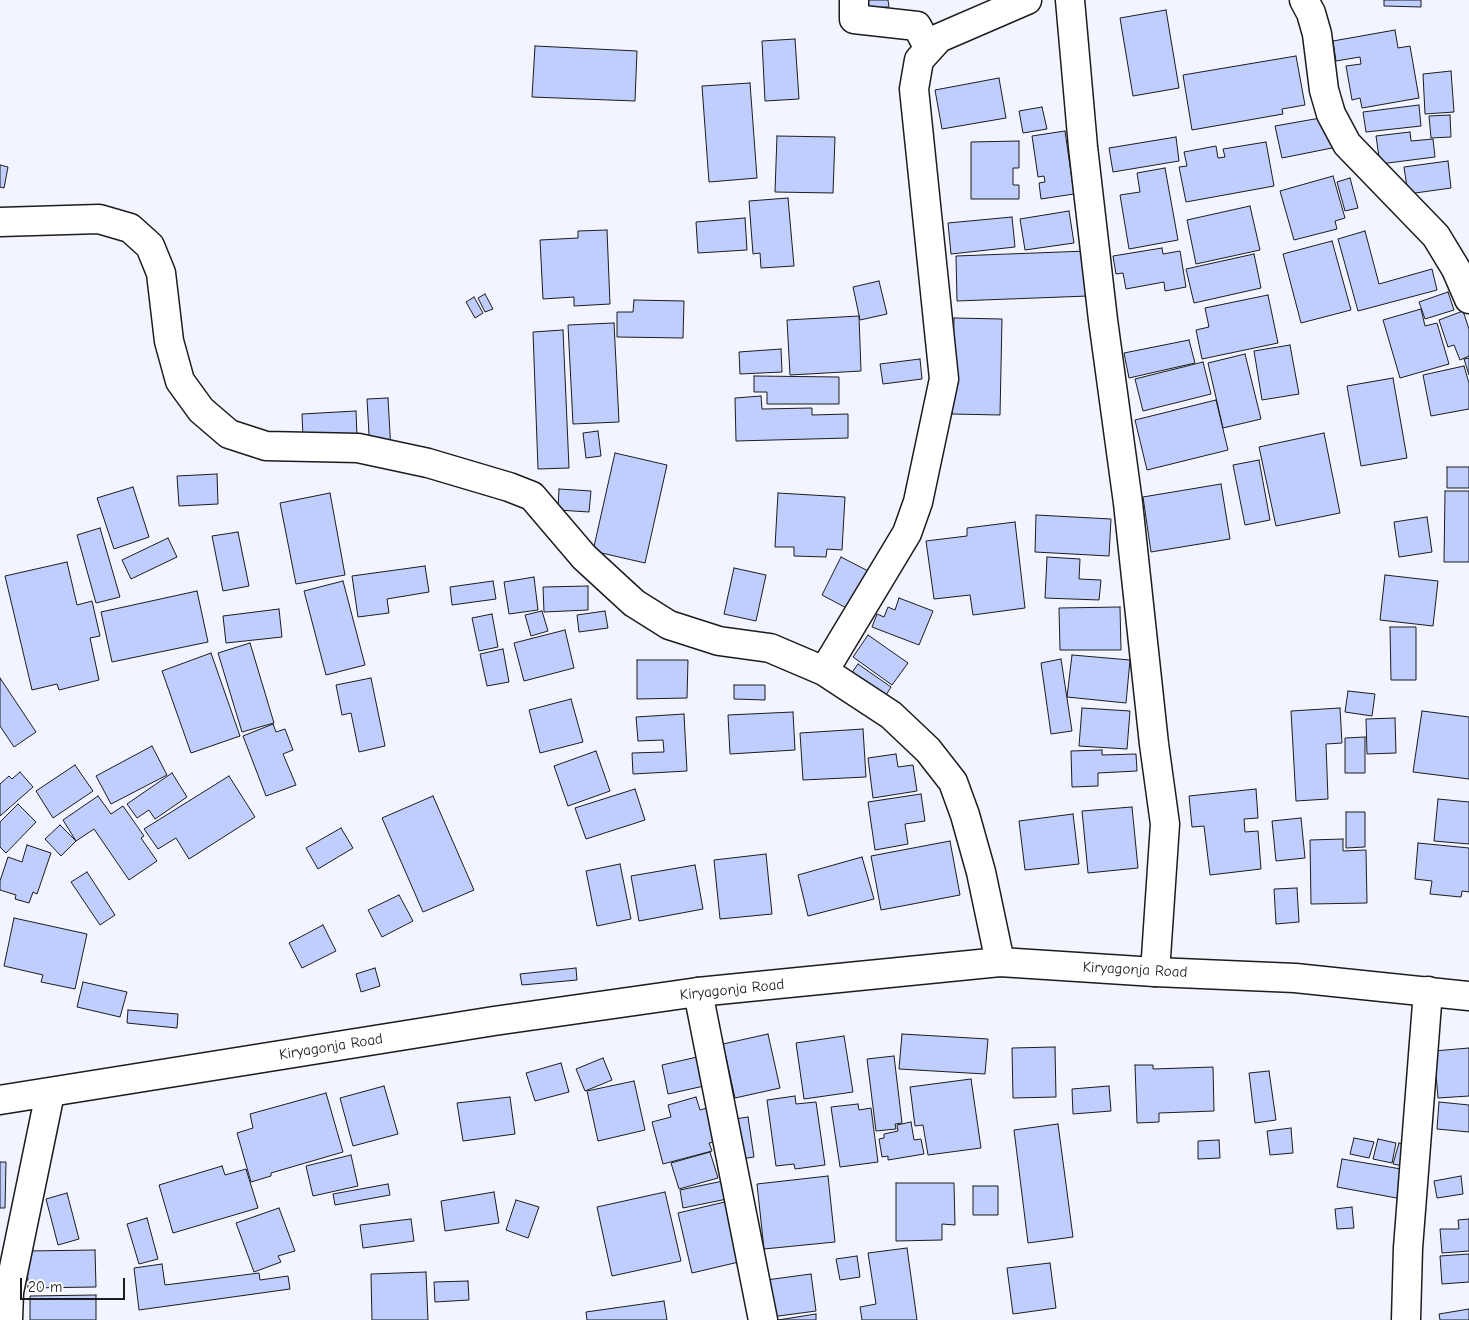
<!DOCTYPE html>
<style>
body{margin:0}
#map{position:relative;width:1469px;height:1320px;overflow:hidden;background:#f2f5ff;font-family:"Comic Neue",sans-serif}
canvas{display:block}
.scale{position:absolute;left:20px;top:1278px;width:105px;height:22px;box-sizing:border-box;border:2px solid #1c1c1c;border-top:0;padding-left:6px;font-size:15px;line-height:18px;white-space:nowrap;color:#1c1c1c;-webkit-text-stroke:4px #fff;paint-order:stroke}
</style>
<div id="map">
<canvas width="1469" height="1320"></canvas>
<div class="scale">20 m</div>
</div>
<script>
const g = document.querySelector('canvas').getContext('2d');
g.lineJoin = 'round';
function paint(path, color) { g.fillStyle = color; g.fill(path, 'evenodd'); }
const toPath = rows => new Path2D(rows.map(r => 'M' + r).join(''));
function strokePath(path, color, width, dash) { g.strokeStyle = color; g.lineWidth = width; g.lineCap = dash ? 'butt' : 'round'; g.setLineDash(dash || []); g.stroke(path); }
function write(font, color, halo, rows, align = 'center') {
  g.font = font + ' "Comic Neue",sans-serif'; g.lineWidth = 4.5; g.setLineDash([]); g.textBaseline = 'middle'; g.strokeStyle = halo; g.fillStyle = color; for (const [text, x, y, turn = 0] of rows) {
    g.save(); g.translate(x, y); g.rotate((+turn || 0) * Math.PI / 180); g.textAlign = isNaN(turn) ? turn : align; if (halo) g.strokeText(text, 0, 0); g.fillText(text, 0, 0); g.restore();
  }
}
const building = toPath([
 [857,0,888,0,889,7,858,8,857,0],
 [1384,0,1421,0,1421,7,1384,6,1384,0],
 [1166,10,1179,88,1133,96,1120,18,1166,10],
 [1395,30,1398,48,1410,46,1419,98,1362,108,1360,98,1352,100,1346,66,1361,64,1360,57,1336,61,1333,41,1395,30],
 [795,39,799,99,765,101,762,41,795,39],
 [535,46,637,51,635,101,532,97,535,46],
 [1296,56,1305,105,1282,109,1283,114,1192,130,1183,75,1296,56],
 [1451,71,1454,112,1425,114,1423,74,1451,71],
 [999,78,1006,118,942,129,935,90,999,78],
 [750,83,757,178,709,182,702,86,750,83],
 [1419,105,1421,126,1366,132,1363,112,1419,105],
 [1042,107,1047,129,1023,133,1019,111,1042,107],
 [1450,115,1451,137,1431,138,1429,116,1450,115],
 [1326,117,1332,148,1282,158,1275,126,1326,117],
 [1065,131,1074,194,1041,199,1039,183,1045,182,1044,176,1038,177,1032,136,1065,131],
 [1410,132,1411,141,1433,139,1435,157,1380,164,1376,136,1410,132],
 [777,136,835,137,833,193,775,192,777,136],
 [1176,137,1179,161,1113,172,1109,148,1176,137],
 [1019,141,1019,168,1013,168,1013,185,1019,185,1019,199,971,199,971,142,1019,141],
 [1266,142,1274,186,1186,202,1179,167,1187,166,1184,152,1216,146,1218,158,1225,157,1223,149,1266,142],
 [1448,161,1451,188,1408,194,1404,167,1448,161],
 [0,165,8,167,4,188,0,187,0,165],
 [1165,168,1178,240,1129,249,1120,195,1140,192,1137,173,1165,168],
 [1333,176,1345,218,1335,221,1337,229,1294,240,1280,191,1333,176],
 [1350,178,1358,208,1345,211,1337,182,1350,178],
 [788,198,794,266,761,268,760,253,753,254,749,201,788,198],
 [1250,206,1260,250,1196,264,1187,220,1250,206],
 [1069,211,1074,243,1025,250,1020,219,1069,211],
 [1012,217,1015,247,951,254,948,223,1012,217],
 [745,218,747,250,698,253,696,222,745,218],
 [607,230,610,304,574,306,574,297,543,299,540,240,578,238,578,231,607,230],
 [1365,231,1379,284,1432,269,1437,290,1358,311,1338,239,1365,231],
 [1332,241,1351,310,1301,323,1283,254,1332,241],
 [1162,248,1163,254,1180,251,1186,287,1165,291,1164,282,1126,289,1123,273,1116,274,1113,256,1162,248],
 [1087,251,1088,296,957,301,956,256,1087,251],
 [1254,254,1261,288,1194,303,1186,269,1254,254],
 [879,281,887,314,860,320,853,287,879,281],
 [1448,292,1454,310,1425,319,1419,302,1448,292],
 [485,294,493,309,485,312,478,298,485,294],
 [1268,295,1278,343,1202,359,1196,330,1209,327,1205,308,1268,295],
 [474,297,483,313,475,318,466,302,474,297],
 [634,300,684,301,683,338,617,337,617,312,633,312,634,300],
 [1421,309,1425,326,1437,323,1449,364,1400,378,1383,320,1421,309],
 [1463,311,1469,329,1469,356,1460,360,1454,345,1448,347,1439,320,1463,311],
 [859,316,861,371,790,375,787,320,859,316],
 [954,318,1002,319,1000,415,952,414,954,318],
 [614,323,619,422,573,424,568,325,614,323],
 [563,330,569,468,538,469,533,332,563,330],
 [1189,340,1195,363,1129,378,1124,353,1189,340],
 [1290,345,1299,394,1262,400,1254,351,1290,345],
 [781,349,782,372,740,374,739,352,781,349],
 [1245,354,1261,419,1223,428,1208,363,1245,354],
 [1469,358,1469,375,1464,359,1469,358],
 [920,359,922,379,883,384,880,364,920,359],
 [1203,362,1211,394,1143,411,1135,379,1203,362],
 [1464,366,1469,383,1469,409,1431,416,1423,375,1464,366],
 [754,376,839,377,839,404,767,404,767,392,754,392,754,376],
 [1393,378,1407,458,1361,466,1347,386,1393,378],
 [761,396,762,409,812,408,812,415,848,414,848,438,736,441,735,398,761,396],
 [388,398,391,451,370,453,367,399,388,398],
 [1216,400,1228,450,1147,470,1135,420,1216,400],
 [356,411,357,436,303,438,302,414,356,411],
 [598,431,601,456,586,458,583,433,598,431],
 [1324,433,1340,513,1276,526,1259,447,1324,433],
 [615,453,667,465,645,563,593,551,615,453],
 [1259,460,1270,520,1245,525,1233,465,1259,460],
 [1447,467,1469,467,1469,488,1447,488,1447,467],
 [217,474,218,504,179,506,177,476,217,474],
 [1221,484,1230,539,1151,552,1143,497,1221,484],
 [133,487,149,537,114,549,97,498,133,487],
 [559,489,591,491,589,512,558,510,559,489],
 [1445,491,1469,491,1469,562,1444,562,1445,491],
 [330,493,345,575,296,584,280,503,330,493],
 [778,493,845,497,842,550,827,549,826,557,794,556,794,547,775,547,778,493],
 [1036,515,1111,519,1109,556,1035,552,1036,515],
 [1427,517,1432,552,1399,557,1394,522,1427,517],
 [1015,522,1025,608,973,615,970,595,934,599,926,541,967,536,967,528,1015,522],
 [100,528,120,597,96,603,77,535,100,528],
 [238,532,249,586,223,591,212,536,238,532],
 [168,538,177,557,131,579,122,560,168,538],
 [841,557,872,573,852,611,822,595,841,557],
 [1047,557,1080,559,1079,579,1101,580,1099,600,1045,598,1047,557],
 [67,562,77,605,92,601,100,636,90,638,99,680,59,690,57,684,32,690,5,576,67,562],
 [425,566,429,592,387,599,389,613,358,617,352,576,425,566],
 [734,568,766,575,756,621,724,614,734,568],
 [1385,575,1438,581,1433,626,1380,620,1385,575],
 [534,577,538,610,509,614,504,582,534,577],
 [343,581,365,665,326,675,304,591,343,581],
 [493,581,496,599,452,605,450,587,493,581],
 [588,586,588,610,544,612,543,587,588,586],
 [197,591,208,642,112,662,101,612,197,591],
 [899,598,933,611,919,645,872,627,877,614,884,617,888,607,895,610,899,598],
 [1120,607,1121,650,1060,650,1059,608,1120,607],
 [279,609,282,637,226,643,223,616,279,609],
 [542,611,548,631,531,636,525,615,542,611],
 [605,611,608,628,579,632,577,615,605,611],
 [492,614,498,647,479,651,472,618,492,614],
 [1390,627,1416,627,1416,680,1391,680,1390,627],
 [565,630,574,668,524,681,514,643,565,630],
 [868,635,908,663,892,685,853,657,868,635],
 [250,643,274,723,242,732,218,653,250,643],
 [503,649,509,682,487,686,480,654,503,649],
 [211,653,240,736,191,753,162,671,211,653],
 [1072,655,1130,660,1126,703,1067,697,1072,655],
 [1061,659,1072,731,1051,734,1041,663,1061,659],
 [637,660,688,660,687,698,637,699,637,660],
 [858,664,891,687,883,700,849,677,858,664],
 [0,678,36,732,14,747,0,726,0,678],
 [371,678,385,746,359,752,351,713,342,715,336,685,371,678],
 [734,685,765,685,765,700,734,699,734,685],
 [1348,691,1375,694,1372,716,1345,712,1348,691],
 [571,699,583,742,540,753,529,710,571,699],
 [1082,708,1130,711,1127,749,1079,746,1082,708],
 [1340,708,1342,743,1326,744,1328,799,1296,801,1291,711,1340,708],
 [1422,711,1469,717,1469,779,1413,772,1422,711],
 [793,712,795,750,730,754,728,715,793,712],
 [684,714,687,771,633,774,632,753,664,752,663,740,638,741,636,717,684,714],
 [1395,718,1396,753,1367,754,1366,719,1395,718],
 [273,724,276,732,285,729,293,750,283,754,296,785,266,796,243,736,273,724],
 [863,729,866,777,803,780,800,733,863,729],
 [1365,737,1365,773,1345,773,1345,738,1365,737],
 [152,746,167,775,111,804,96,776,152,746],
 [1102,750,1102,755,1136,754,1137,771,1098,773,1098,786,1072,787,1071,751,1102,750],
 [596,751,610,791,568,806,554,766,596,751],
 [896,754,898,767,913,765,917,791,873,798,868,758,896,754],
 [75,765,93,791,53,818,36,791,75,765],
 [20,772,33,787,0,816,0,784,9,776,12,779,20,772],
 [172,773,187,797,155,819,149,810,137,818,127,804,172,773],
 [229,776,255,817,189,859,176,838,158,849,144,829,229,776],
 [635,789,645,820,586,839,575,808,635,789],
 [1256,789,1258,818,1244,819,1245,832,1258,831,1261,869,1210,875,1204,826,1192,827,1189,796,1256,789],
 [921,794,925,821,905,824,908,844,875,850,868,802,921,794],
 [98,796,111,814,123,806,144,836,141,838,157,861,129,880,94,829,76,841,63,820,98,796],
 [433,796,474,890,423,912,382,818,433,796],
 [1438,799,1469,802,1469,844,1434,841,1438,799],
 [18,804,36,822,6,853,0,847,0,822,18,804],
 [1132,807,1138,868,1088,873,1082,811,1132,807],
 [1346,812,1365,812,1365,847,1346,848,1346,812],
 [1073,814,1079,864,1025,870,1019,821,1073,814],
 [1301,818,1305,858,1276,861,1272,821,1301,818],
 [60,825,76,841,61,856,45,839,60,825],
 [341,828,353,848,318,869,306,848,341,828],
 [1343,839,1343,851,1366,850,1367,903,1311,904,1310,840,1343,839],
 [950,841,960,895,881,910,871,856,950,841],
 [1418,843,1469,848,1469,892,1462,891,1461,897,1430,894,1432,881,1415,879,1418,843],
 [27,845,51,853,37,894,33,892,29,903,15,899,16,895,0,890,0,881,8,857,22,862,27,845],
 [766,854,772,914,720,919,714,860,766,854],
 [862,857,874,899,808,916,798,875,862,857],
 [620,864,631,919,597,926,586,871,620,864],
 [695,865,703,909,639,921,631,876,695,865],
 [87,872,115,915,100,925,71,882,87,872],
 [1297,888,1299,922,1276,924,1274,889,1297,888],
 [399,895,413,921,382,937,368,910,399,895],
 [14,918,87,934,75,989,41,982,43,975,4,966,14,918],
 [323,925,336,951,302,968,289,943,323,925],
 [375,968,380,986,361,992,356,974,375,968],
 [576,968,577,980,522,985,520,974,576,968],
 [83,982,127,992,120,1017,77,1007,83,982],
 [128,1010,178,1014,177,1028,127,1023,128,1010],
 [768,1034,780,1088,735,1098,723,1044,768,1034],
 [902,1034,988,1039,985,1074,899,1069,902,1034],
 [844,1036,853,1092,804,1099,796,1043,844,1036],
 [1055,1047,1056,1097,1013,1098,1012,1048,1055,1047],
 [1469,1048,1469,1096,1438,1098,1434,1051,1469,1048],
 [706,1055,713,1084,668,1094,662,1065,706,1055],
 [894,1056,902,1123,895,1124,896,1129,876,1131,867,1059,894,1056],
 [603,1058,612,1080,585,1091,576,1069,603,1058],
 [561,1063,569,1092,535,1101,526,1073,561,1063],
 [1135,1065,1153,1065,1153,1069,1213,1067,1214,1111,1159,1113,1159,1122,1137,1123,1135,1065],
 [1269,1071,1276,1120,1255,1123,1249,1073,1269,1071],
 [971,1079,981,1148,928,1155,923,1125,915,1126,910,1087,971,1079],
 [634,1081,645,1130,598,1141,587,1091,634,1081],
 [384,1086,398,1134,353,1146,340,1098,384,1086],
 [1109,1086,1111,1111,1073,1114,1072,1089,1109,1086],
 [326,1093,343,1152,271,1173,271,1176,251,1182,237,1133,253,1128,250,1114,326,1093],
 [795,1096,796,1104,816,1102,825,1165,795,1169,794,1164,776,1166,767,1100,795,1096],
 [510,1097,515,1134,463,1141,457,1103,510,1097],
 [696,1097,700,1110,710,1107,720,1141,709,1143,712,1151,663,1164,652,1122,671,1117,668,1105,696,1097],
 [1439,1102,1469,1105,1469,1132,1437,1129,1439,1102],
 [858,1104,859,1110,871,1108,878,1162,840,1167,831,1107,858,1104],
 [748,1117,754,1157,734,1160,728,1120,748,1117],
 [911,1122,914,1140,921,1139,924,1154,888,1160,888,1156,882,1157,879,1139,884,1138,884,1134,898,1131,897,1125,911,1122],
 [1058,1124,1073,1237,1028,1243,1014,1130,1058,1124],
 [1291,1128,1293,1153,1270,1155,1267,1131,1291,1128],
 [1354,1138,1374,1142,1369,1158,1350,1154,1354,1138],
 [1378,1139,1396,1143,1392,1163,1373,1159,1378,1139],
 [1219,1140,1220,1158,1198,1159,1198,1141,1219,1140],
 [1399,1143,1408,1146,1403,1166,1393,1164,1399,1143],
 [710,1152,718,1178,679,1189,671,1163,710,1152],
 [351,1155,358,1186,313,1196,306,1166,351,1155],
 [1342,1159,1407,1170,1402,1199,1337,1187,1342,1159],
 [0,1162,6,1162,5,1208,0,1208,0,1162],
 [222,1166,225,1175,246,1169,258,1208,173,1233,159,1185,222,1166],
 [828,1176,835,1242,764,1249,757,1184,828,1176],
 [1461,1176,1463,1194,1437,1198,1434,1181,1461,1176],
 [723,1181,727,1199,683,1208,680,1190,723,1181],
 [896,1183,954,1183,955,1225,942,1224,942,1240,896,1241,896,1183],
 [388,1184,390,1195,335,1205,333,1194,388,1184],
 [973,1186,998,1186,998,1215,973,1215,973,1186],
 [494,1192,499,1223,445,1231,441,1201,494,1192],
 [665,1192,681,1261,612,1276,597,1207,665,1192],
 [67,1193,79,1239,58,1245,46,1199,67,1193],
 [516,1200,539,1207,528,1238,506,1230,516,1200],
 [729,1201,743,1261,692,1273,678,1213,729,1201],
 [1352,1207,1354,1228,1337,1229,1335,1209,1352,1207],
 [279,1208,295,1251,278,1256,281,1262,254,1272,236,1223,279,1208],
 [147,1218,158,1259,139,1264,127,1224,147,1218],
 [411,1219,414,1241,363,1248,360,1225,411,1219],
 [1469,1219,1469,1251,1442,1253,1440,1229,1459,1229,1458,1220,1469,1219],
 [907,1248,917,1320,862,1320,860,1307,876,1304,868,1253,907,1248],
 [95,1250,96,1287,28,1288,27,1251,95,1250],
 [1469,1254,1469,1282,1442,1284,1440,1256,1469,1254],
 [857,1256,860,1277,840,1280,836,1259,857,1256],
 [1050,1263,1056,1308,1013,1314,1007,1268,1050,1263],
 [162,1264,165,1285,259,1273,260,1280,288,1276,290,1289,139,1310,134,1268,162,1264],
 [426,1272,428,1320,372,1320,371,1274,426,1272],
 [811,1274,816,1311,771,1317,766,1280,811,1274],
 [468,1281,469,1300,435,1302,434,1282,468,1281],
 [96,1295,96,1320,30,1320,30,1296,96,1295],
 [664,1301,667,1320,587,1320,586,1312,664,1301],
 [1469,1309,1469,1320,1440,1320,1439,1314,1469,1309],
 [816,1314,816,1320,778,1320,816,1314]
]);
const street = toPath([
 [854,0,854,19,917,26,929,49],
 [1070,0,1083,147,1103,320,1128,503,1154,744,1165,824,1155,972],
 [1304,0,1311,13,1317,34,1324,90,1331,114,1347,144,1436,236,1456,269,1469,299],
 [0,222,99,219,130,228,150,246,161,273,169,341,180,381,201,410,229,434,266,446,358,448,428,463,509,487,532,496,584,557,634,603,669,625,719,641,770,648,824,671,891,715,928,750,953,782,965,815,981,872,1000,962],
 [824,671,907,533,918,502,944,379,914,89,919,60,939,38,1027,0],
 [698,992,763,1320],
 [8,1320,9,1292,50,1093],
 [1406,1320,1408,1248,1428,991]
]);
const secondary = toPath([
 [0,1100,494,1021,698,992,1000,962,1155,972,1295,978,1469,996]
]);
const streetNames = [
 ["Kiryagonja Road",1135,970,3],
 ["Kiryagonja Road",732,990,-6],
 ["Kiryagonja Road",331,1047,-9]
];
paint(building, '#bfceff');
strokePath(building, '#1c1c1c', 1);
strokePath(street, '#1c1c1c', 31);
strokePath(secondary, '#1c1c1c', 31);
strokePath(street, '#fff', 28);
strokePath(secondary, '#fff', 28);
write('15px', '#1c1c1c', '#fff', streetNames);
</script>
